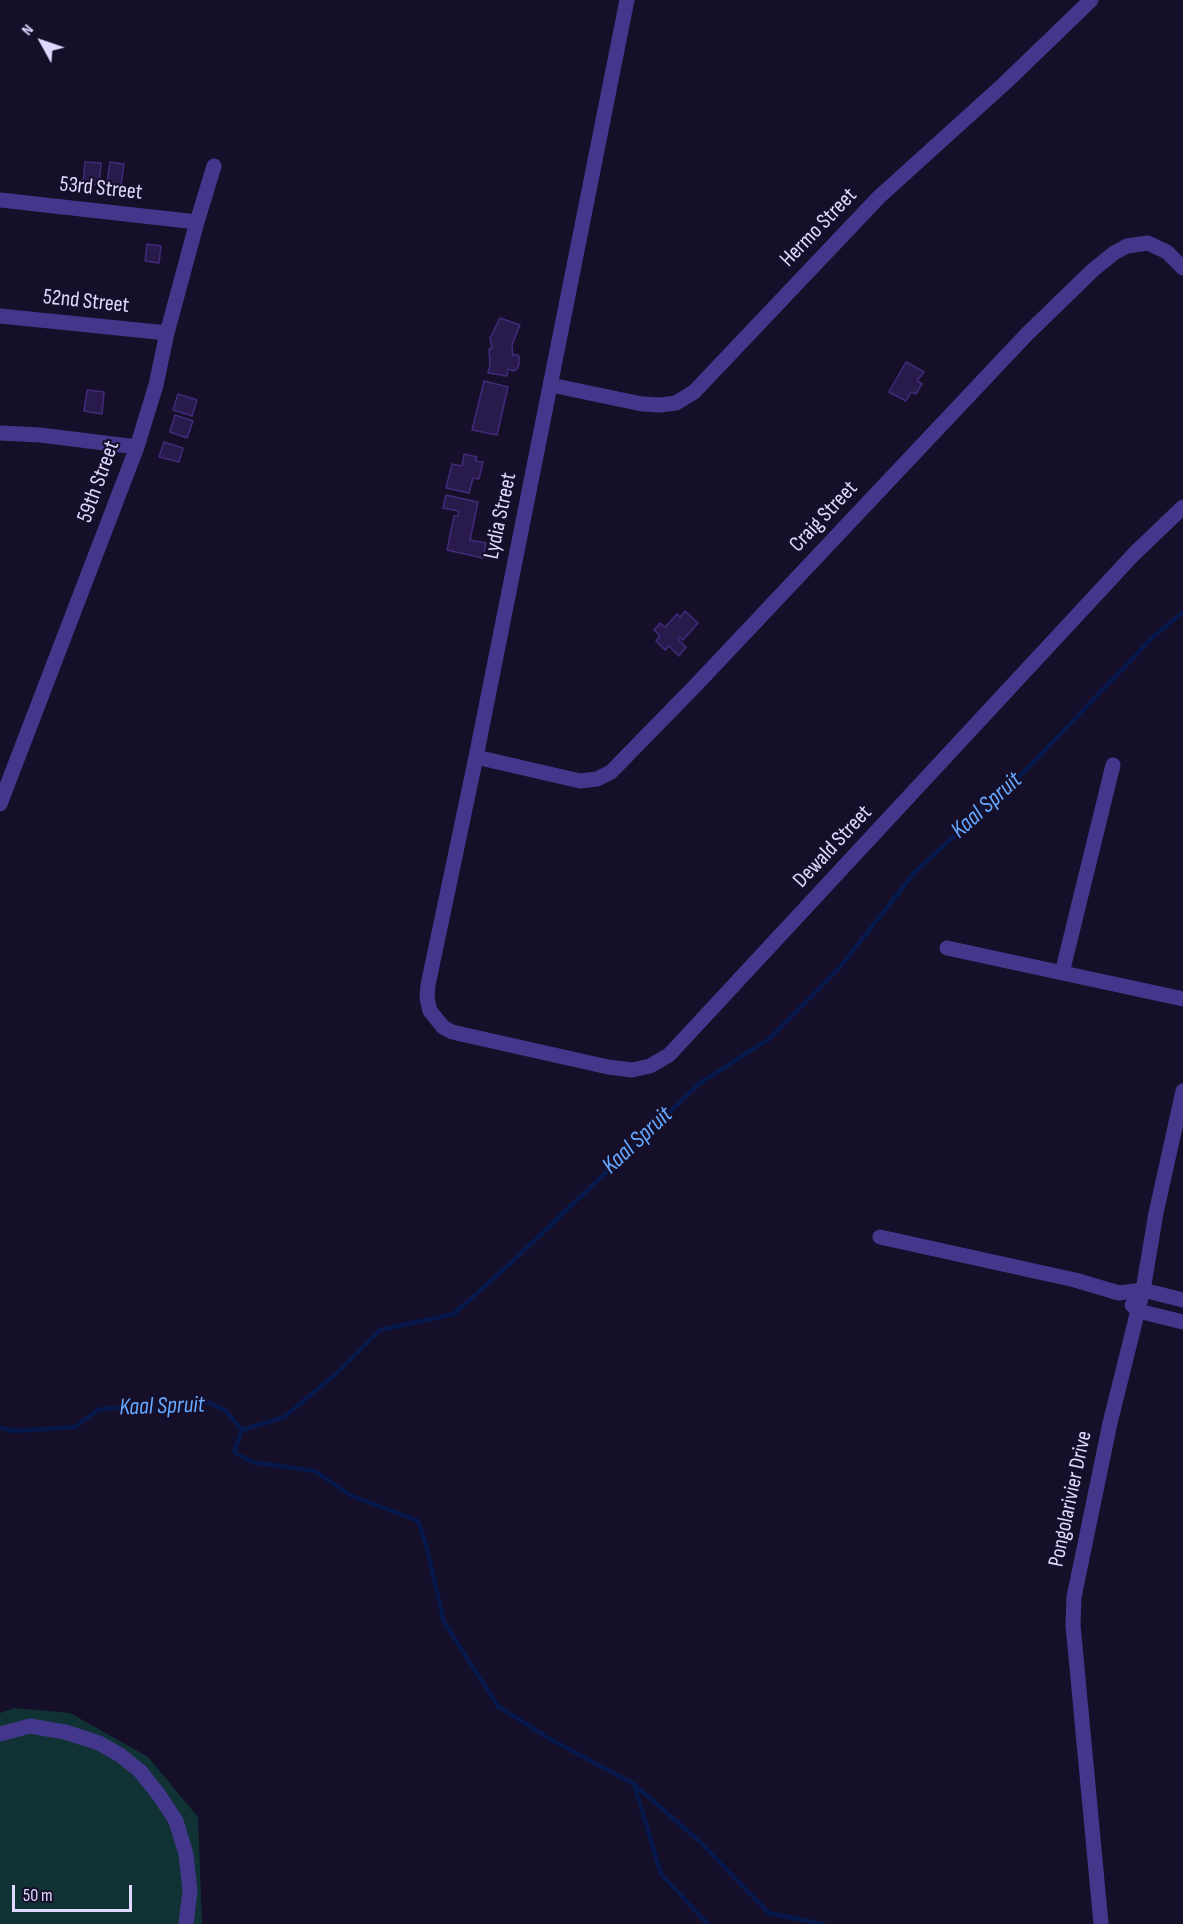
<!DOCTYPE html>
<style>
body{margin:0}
#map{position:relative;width:1183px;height:1924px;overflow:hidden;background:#160f2a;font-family:"Sofia Sans Condensed",sans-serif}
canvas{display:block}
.north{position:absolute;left:12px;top:12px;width:60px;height:60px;-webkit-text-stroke:4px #160f2a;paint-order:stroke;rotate:310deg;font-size:16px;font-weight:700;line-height:24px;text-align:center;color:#e0d8ff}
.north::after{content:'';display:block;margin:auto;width:21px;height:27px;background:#e0d8ff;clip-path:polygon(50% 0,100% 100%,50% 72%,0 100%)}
.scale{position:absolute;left:12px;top:1885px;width:120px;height:27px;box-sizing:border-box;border:3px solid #e0d8ff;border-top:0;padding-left:8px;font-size:18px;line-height:21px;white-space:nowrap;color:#e0d8ff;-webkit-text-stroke:4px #160f2a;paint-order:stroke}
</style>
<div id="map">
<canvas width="1183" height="1924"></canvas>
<div class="north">N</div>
<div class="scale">50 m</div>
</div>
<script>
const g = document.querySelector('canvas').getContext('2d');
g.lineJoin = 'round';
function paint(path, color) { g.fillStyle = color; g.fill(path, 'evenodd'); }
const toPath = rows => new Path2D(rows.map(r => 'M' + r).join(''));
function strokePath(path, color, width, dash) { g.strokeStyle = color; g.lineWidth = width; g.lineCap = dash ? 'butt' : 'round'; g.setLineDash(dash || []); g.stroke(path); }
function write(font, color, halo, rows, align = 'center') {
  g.font = font + ' "Sofia Sans Condensed",sans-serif'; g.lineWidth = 4.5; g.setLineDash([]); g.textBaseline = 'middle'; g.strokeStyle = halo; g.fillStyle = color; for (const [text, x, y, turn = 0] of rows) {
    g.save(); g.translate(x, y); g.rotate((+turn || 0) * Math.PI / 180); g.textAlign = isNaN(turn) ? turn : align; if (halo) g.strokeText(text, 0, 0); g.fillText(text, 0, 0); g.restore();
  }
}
const green = toPath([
 [15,1708,70,1713,148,1757,198,1817,202,1924,0,1924,0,1713]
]);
const stream = toPath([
 [0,1428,14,1431,75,1427,98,1410,129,1406,167,1411,208,1402,226,1411,242,1430],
 [242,1430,284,1417,338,1372,380,1330,454,1314,515,1259,700,1083,769,1039,840,967,915,872,1027,769,1153,637,1183,612],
 [242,1430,234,1452,252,1462,315,1471,350,1495,418,1521,426,1544,444,1622,498,1706,548,1738,634,1784,661,1874,708,1924],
 [635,1785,699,1841,769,1913,823,1924]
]);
const building = toPath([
 [85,162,101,163,99,185,83,184,85,162],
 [110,162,124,164,121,185,107,183,110,162],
 [147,244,161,246,159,263,145,261,147,244],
 [500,318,520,325,512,345,513,356,516,354,519,356,519,364,517,369,513,371,508,369,507,376,488,373,490,365,489,349,492,348,490,338,500,318],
 [906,362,924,372,917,381,922,384,916,394,911,392,906,401,889,392,906,362],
 [484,381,508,387,497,435,472,430,484,381],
 [87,390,104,392,102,414,84,411,87,390],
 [178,394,197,400,192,416,173,410,178,394],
 [175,415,193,421,187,438,170,432,175,415],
 [164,442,183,448,179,462,159,457,164,442],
 [464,454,477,457,475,461,483,462,479,479,473,478,469,493,446,488,452,464,462,466,464,454],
 [446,495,478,502,470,540,486,543,483,558,447,550,454,516,458,516,459,511,443,508,446,495],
 [685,611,698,623,683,640,680,637,678,639,686,647,679,656,669,646,665,650,656,641,660,636,654,630,660,623,665,627,677,614,680,617,685,611]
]);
const minor = toPath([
 [627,0,476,757,428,985,427,998,430,1011,443,1027,452,1032,608,1067,632,1070,650,1066,669,1055,1134,554,1183,507],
 [0,200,197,222],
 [0,316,167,333],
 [551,385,642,404,660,405,676,403,694,392,879,197,1005,83,1091,0],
 [0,433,40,435,137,447],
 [476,757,580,781,597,779,611,772,696,685,1026,335,1093,270,1114,253,1127,246,1148,243,1167,252,1183,268],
 [0,804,137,447,156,385,167,333,197,222,214,166],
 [947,948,1183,999],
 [1062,973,1113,765],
 [880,1237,1075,1280,1119,1293,1143,1290,1183,1300],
 [1132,1305,1138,1311,1183,1322],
 [0,1734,30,1726,65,1732,99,1743,120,1755,140,1771,159,1795,176,1821,186,1854,190,1891,186,1924],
 [1101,1924,1073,1625,1074,1597,1110,1423,1143,1290,1156,1213,1183,1091]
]);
const streetNames = [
 ["53rd Street",101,189,6],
 ["Hermo Street",819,228,-46],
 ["52nd Street",86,302,6],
 ["59th Street",99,482,-70],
 ["Lydia Street",501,516,-78],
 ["Craig Street",824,517,-47],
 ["Dewald Street",833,847,-47],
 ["Pongolarivier Drive",1071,1499,-78]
];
const waterNames = [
 ["Kaal Spruit",987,806,-42],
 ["Kaal Spruit",638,1141,-43],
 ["Kaal Spruit",162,1407,-2]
];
paint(green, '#113235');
strokePath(stream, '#07194b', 4.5);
paint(building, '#291a4c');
strokePath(building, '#422a7a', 1.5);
strokePath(minor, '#43378c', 15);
write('22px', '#e0d8ff', '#160f2a', streetNames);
write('italic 24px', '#66a8ff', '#160f2a', waterNames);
</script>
